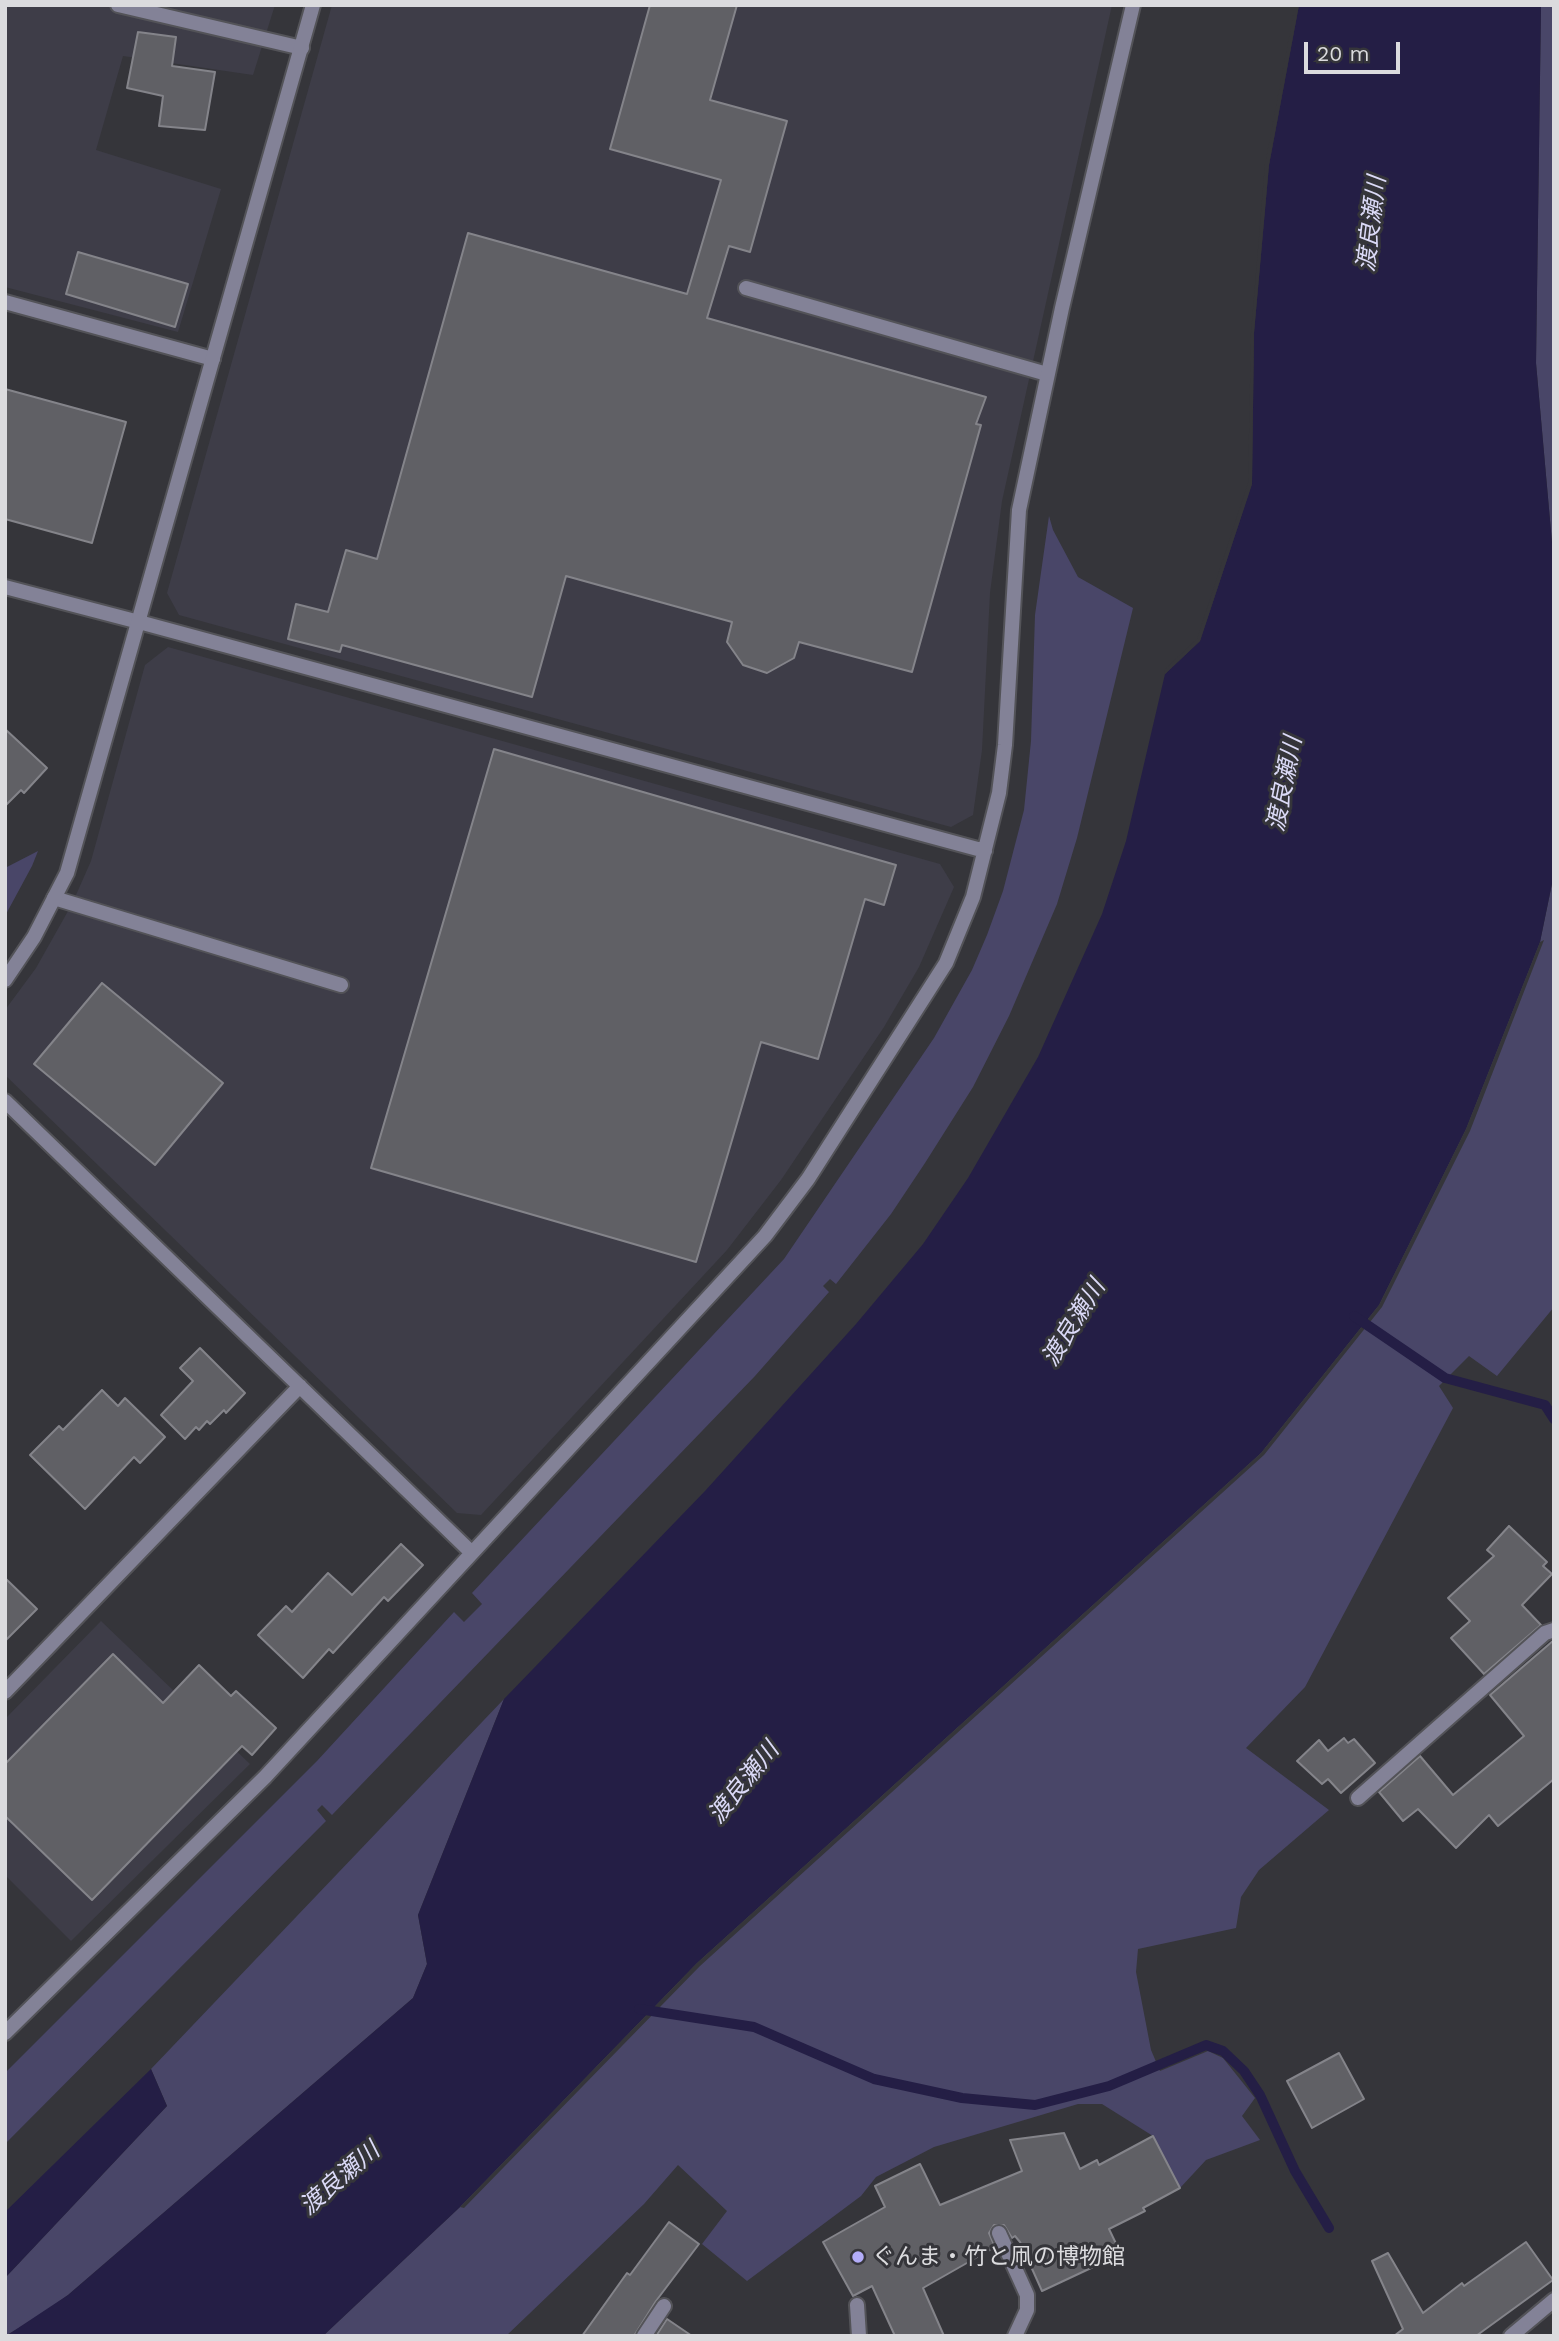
<!DOCTYPE html>
<meta charset="utf-8">
<style>
body{margin:0}
#map{position:relative;width:1559px;height:2341px;overflow:hidden;background:#35353a;font-family:"Work Sans",sans-serif}
canvas{display:block}
.frame{position:absolute;inset:0;border:7px solid #dbdbde;pointer-events:none}
.scale{position:absolute;left:1304px;top:42px;width:96px;height:32px;box-sizing:border-box;border:4px solid #dbdbde;border-top:0;padding-left:9px;font-size:21px;line-height:24px;white-space:nowrap;color:#dbdbde;-webkit-text-stroke:5px #35353a;paint-order:stroke}
</style>
<div id="map">
<canvas width="1559" height="2341"></canvas>
<div class="frame"></div>
<div class="scale">20 m</div>
</div>
<script>
const g = document.querySelector('canvas').getContext('2d');
g.lineJoin = 'round';
function paint(path, color) { g.fillStyle = color; g.fill(path, 'evenodd'); }
const toPath = rows => new Path2D(rows.map(r => 'M' + r).join(''));
function strokePath(path, color, width, dash) { g.strokeStyle = color; g.lineWidth = width; g.lineCap = dash ? 'butt' : 'round'; g.setLineDash(dash || []); g.stroke(path); }
function write(font, color, halo, rows, align = 'center') {
  g.font = font + ' "Work Sans","Noto Sans JP",sans-serif'; g.lineWidth = 6; g.setLineDash([]); g.textBaseline = 'middle'; g.strokeStyle = halo; g.fillStyle = color; for (const [text, x, y, turn = 0] of rows) {
    g.save(); g.translate(x, y); g.rotate((+turn || 0) * Math.PI / 180); g.textAlign = isNaN(turn) ? turn : align; if (halo) g.strokeText(text, 0, 0); g.fillText(text, 0, 0); g.restore();
  }
}
const built = toPath([
 [5,5,275,5,253,75,123,56,96,150,221,189,178,332,5,287],
 [332,5,1112,5,1002,501,990,593,982,750,973,815,951,827,179,615,167,593],
 [168,647,940,864,954,887,919,967,884,1027,781,1180,727,1250,481,1515,457,1513,5,1075,5,1010,36,968,72,904,91,861,145,665],
 [101,1621,250,1764,71,1941,5,1875,5,1719]
]);
const green = toPath([
 [1541,5,1554,5,1554,565,1536,363],
 [1049,516,1053,530,1078,577,1133,608,1077,838,1057,904,1009,1016,973,1087,925,1163,891,1214,836,1284,830,1279,823,1286,829,1292,755,1376,332,1815,322,1805,317,1810,326,1821,5,2144,5,2073,317,1761,454,1612,464,1622,482,1604,472,1593,784,1259,934,1038,972,970,987,935,1003,891,1024,810,1031,741,1035,615],
 [38,851,32,866,5,916,5,868],
 [1554,874,1554,1307,1497,1376,1469,1356,1439,1386,1453,1408,1305,1687,1246,1748,1329,1810,1259,1870,1241,1897,1236,1928,1138,1949,1136,1972,1151,2050,1160,2071,1208,2051,1223,2058,1255,2098,1242,2116,1260,2140,1206,2160,1180,2188,1153,2136,1102,2104,1078,2104,934,2147,876,2177,861,2196,747,2281,702,2244,727,2211,678,2165,644,2204,506,2336,323,2336,460,2207,697,1963,1261,1453,1379,1305,1466,1129,1540,942],
 [504,1699,418,1915,427,1964,413,1998,68,2295,38,2317,5,2336,5,2278,167,2106,151,2069]
]);
const water = toPath([
 [1299,5,1541,5,1536,363,1554,565,1554,874,1540,942,1466,1129,1379,1305,1261,1453,697,1963,460,2207,323,2336,6,2336,68,2295,413,1998,427,1964,418,1915,504,1699,705,1491,856,1324,923,1244,968,1178,1038,1057,1102,914,1126,841,1165,674,1200,641,1252,484,1254,333,1269,165],
 [151,2069,167,2106,5,2278,5,2212]
]);
const pier = toPath([
 [1295,5,1299,5,1269,165,1254,333,1252,484,1200,641,1165,674,1164,670,1197,639,1248,483,1251,333,1265,164],
 [1544,940,1470,1131,1382,1307,1264,1455,700,1966,464,2208,460,2207,697,1963,1261,1453,1379,1305,1466,1129,1540,942]
]);
const stream = toPath([
 [1354,1316,1445,1378,1545,1405,1554,1419],
 [639,2009,754,2027,874,2079,962,2098,1035,2105,1109,2086,1206,2045,1223,2051,1244,2071,1260,2095,1295,2171,1329,2228]
]);
const building = toPath([
 [650,5,737,5,710,100,787,121,750,252,729,246,707,318,986,397,976,424,981,425,912,672,799,642,794,658,767,673,743,665,727,642,732,622,566,576,532,697,342,645,340,652,288,639,296,604,328,612,346,550,377,559,468,233,687,294,721,180,610,149,650,5],
 [138,32,176,37,172,66,215,72,205,130,159,126,163,96,127,88,138,32],
 [78,252,188,284,175,327,66,294,78,252],
 [5,389,126,422,92,543,5,519,5,389],
 [5,729,47,768,24,793,21,790,5,806,5,729],
 [494,749,896,865,884,905,865,899,818,1059,761,1042,696,1262,371,1168,494,749],
 [102,983,223,1083,155,1165,34,1064,102,983],
 [200,1348,245,1393,226,1413,224,1410,210,1424,207,1421,199,1430,196,1427,185,1439,161,1415,193,1381,180,1368,200,1348],
 [102,1390,118,1406,125,1398,165,1437,140,1463,134,1457,85,1509,30,1455,59,1426,63,1430,102,1390],
 [1509,1526,1547,1562,1543,1566,1552,1574,1522,1605,1541,1625,1484,1674,1451,1638,1470,1621,1448,1598,1494,1556,1487,1550,1509,1526],
 [401,1544,423,1565,388,1601,384,1597,333,1653,329,1649,303,1678,258,1635,286,1606,292,1612,328,1573,352,1595,401,1544],
 [5,1578,37,1609,5,1641,5,1578],
 [1554,1640,1554,1779,1498,1826,1489,1815,1456,1848,1418,1809,1403,1821,1379,1792,1420,1756,1453,1795,1524,1736,1490,1695,1554,1640],
 [113,1654,163,1703,199,1665,231,1696,236,1691,276,1728,252,1755,242,1746,92,1900,5,1816,5,1764,113,1654],
 [1344,1738,1348,1743,1354,1739,1375,1763,1341,1793,1328,1779,1322,1784,1297,1761,1319,1740,1328,1751,1344,1738],
 [1339,2053,1364,2099,1312,2128,1287,2081,1339,2053],
 [1064,2133,1080,2169,1097,2160,1099,2165,1153,2136,1180,2188,1143,2208,1145,2211,1109,2229,1121,2254,1042,2291,1020,2242,1015,2236,1012,2238,1004,2225,994,2225,989,2233,995,2247,923,2288,944,2336,895,2336,872,2286,853,2296,823,2242,885,2207,875,2186,920,2164,940,2205,1022,2171,1010,2140,1064,2133],
 [669,2222,699,2244,656,2301,634,2336,582,2336,627,2273,630,2275,669,2222],
 [1526,2242,1553,2280,1476,2336,1394,2336,1403,2329,1372,2261,1388,2253,1423,2313,1462,2283,1464,2286,1526,2242],
 [667,2319,692,2336,656,2336,667,2319]
]);
const service = toPath([
 [118,5,302,48],
 [746,288,1047,374],
 [5,302,213,359],
 [5,587,139,622],
 [54,898,341,985],
 [999,2233,1027,2295,1027,2310,1015,2336],
 [857,2305,859,2336]
]);
const minor = toPath([
 [1358,1798,1545,1633,1554,1630],
 [644,2336,664,2306],
 [1511,2336,1554,2300]
]);
const tertiary = toPath([
 [139,622,985,851],
 [5,980,34,937,67,873,313,5],
 [5,1101,472,1553],
 [5,1692,300,1386],
 [5,2033,265,1777,765,1236,808,1179,946,963,973,897,999,793,1005,745,1019,510,1062,308,1133,5]
]);
const markers = [
 [858,2257,7,"#b3adf9"]
];
const poiNames = [
 ["ぐんま・竹と凧の博物館",872,2257]
];
const waterNames = [
 ["渡良瀬川",1372,224,-83],
 ["渡良瀬川",1285,784,-79],
 ["渡良瀬川",1074,1323,-58],
 ["渡良瀬川",744,1783,-51],
 ["渡良瀬川",340,2179,-41]
];
paint(built, '#3e3d48');
paint(green, '#494668');
paint(water, '#241e45');
paint(pier, '#35353a');
strokePath(stream, '#241e45', 10);
paint(building, '#606065');
strokePath(building, '#84848a', 2);
strokePath(service, '#535358', 18);
strokePath(minor, '#535358', 18);
strokePath(tertiary, '#535358', 18);
strokePath(service, '#838297', 14);
strokePath(minor, '#838297', 14);
strokePath(tertiary, '#838297', 14);
for (const [x, y, r, color] of markers) { const dot = new Path2D(); dot.arc(x, y, r, 0, 2 * Math.PI); g.fillStyle = color; g.fill(dot); strokePath(dot, '#35353a', 2.5); }
write('23px', '#dbdbde', '#35353a', poiNames, 'left');
write('italic 24px', '#dbdaf7', '#35353a', waterNames);
</script>
